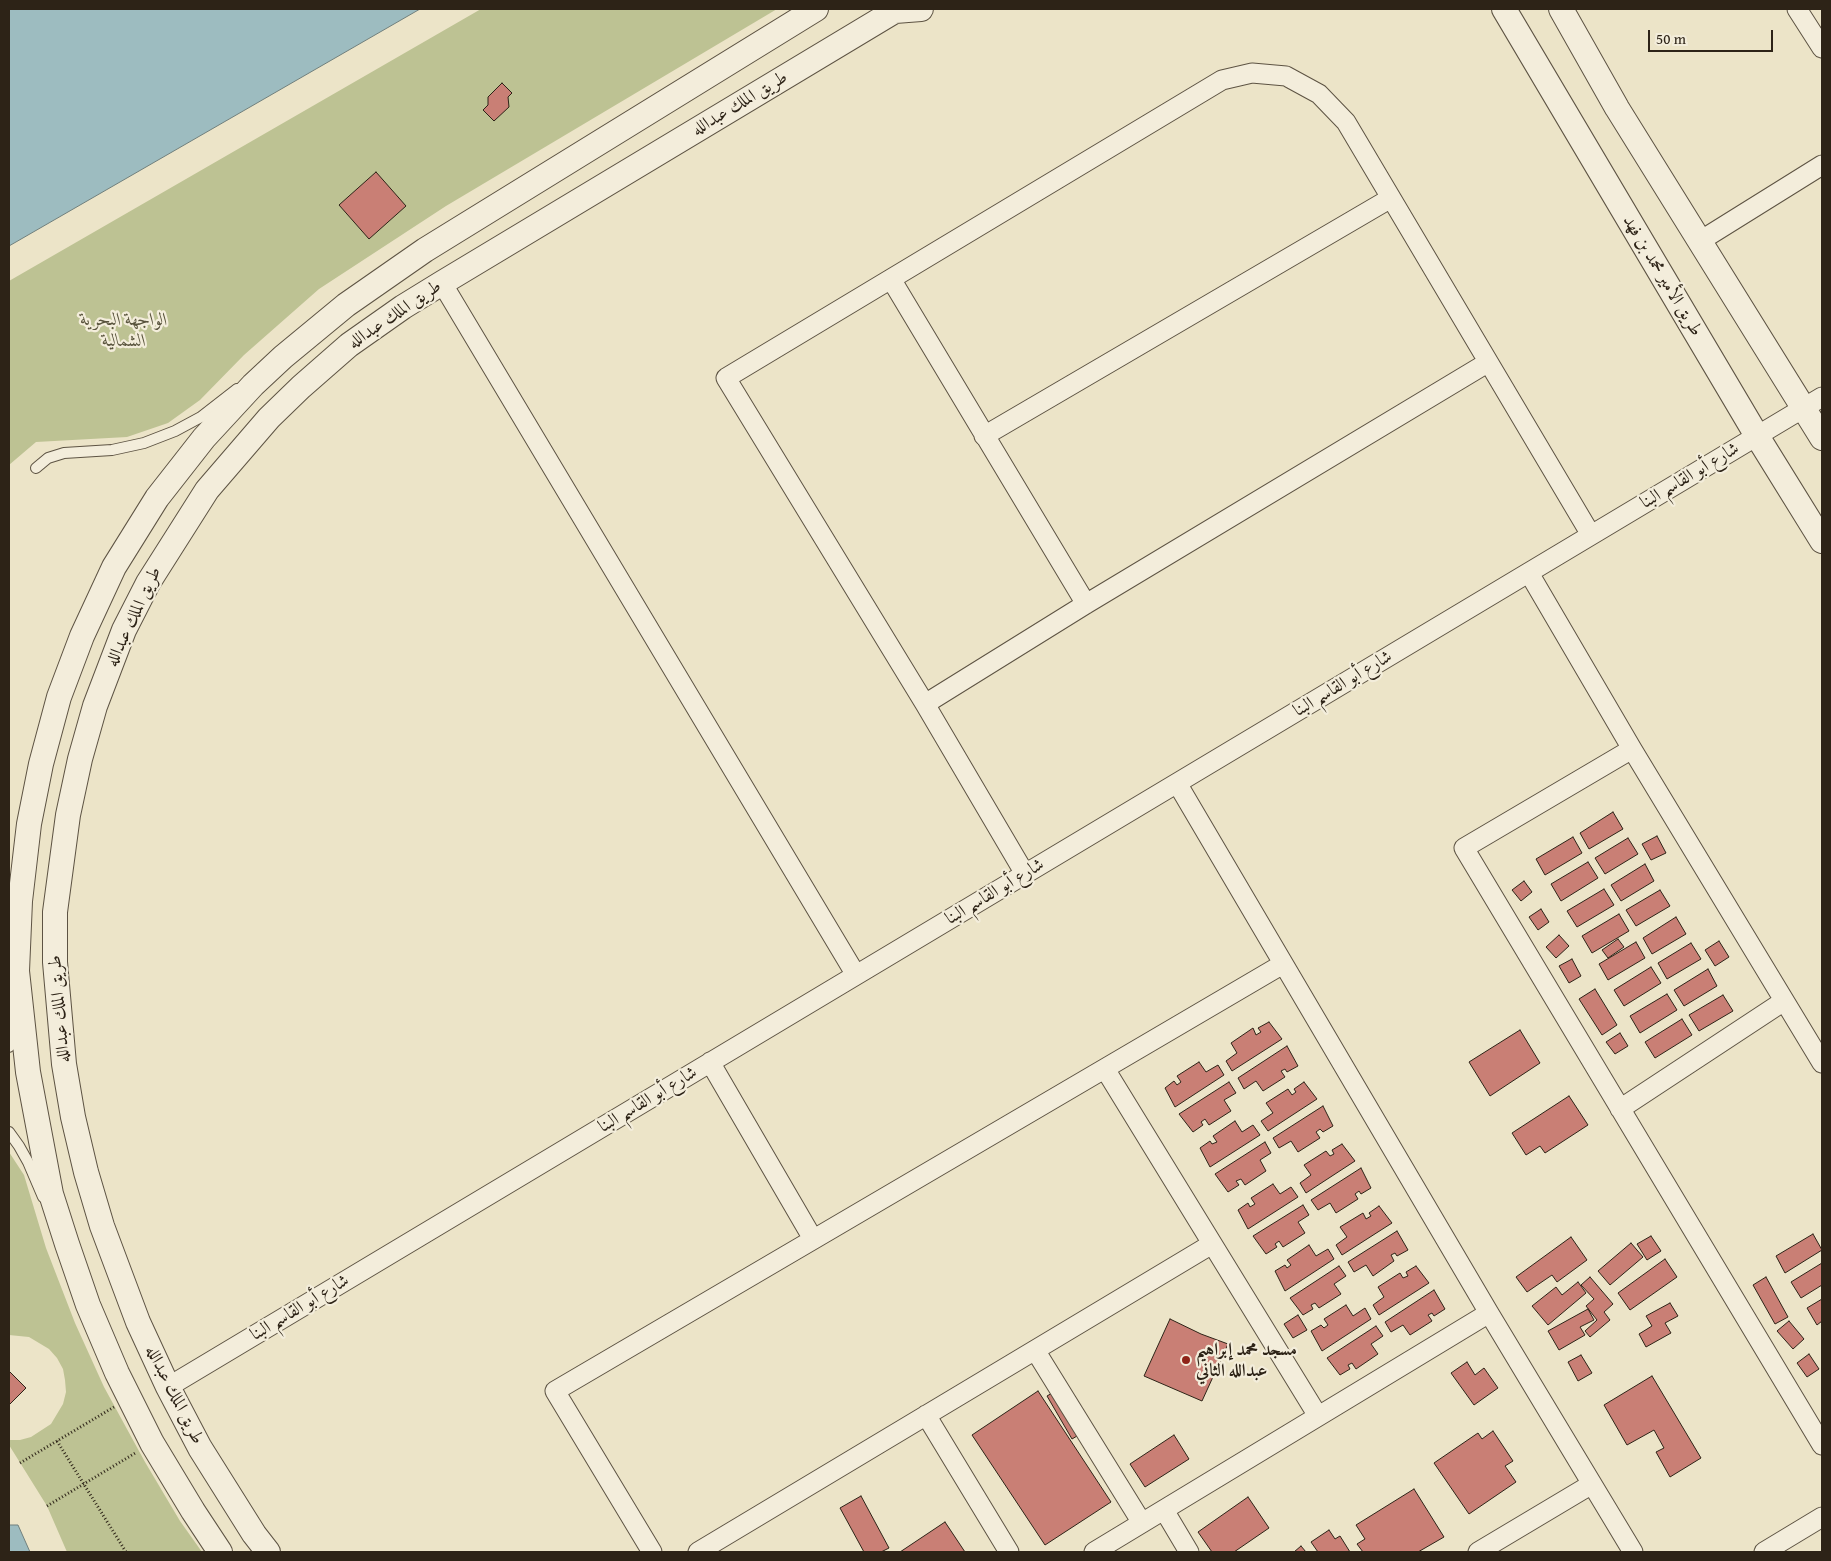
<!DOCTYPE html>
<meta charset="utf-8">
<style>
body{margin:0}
#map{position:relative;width:1831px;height:1561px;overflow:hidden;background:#ece4c8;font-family:"Gentium Book Plus",serif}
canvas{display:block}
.frame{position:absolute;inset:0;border:10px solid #2d2317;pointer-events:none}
.scale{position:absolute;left:1648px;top:30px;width:125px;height:22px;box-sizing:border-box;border:2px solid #2d2317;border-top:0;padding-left:6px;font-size:15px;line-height:18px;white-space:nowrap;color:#2d2317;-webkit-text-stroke:4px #f3eddb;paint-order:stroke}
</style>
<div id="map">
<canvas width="1831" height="1561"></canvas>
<div class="frame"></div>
<div class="scale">50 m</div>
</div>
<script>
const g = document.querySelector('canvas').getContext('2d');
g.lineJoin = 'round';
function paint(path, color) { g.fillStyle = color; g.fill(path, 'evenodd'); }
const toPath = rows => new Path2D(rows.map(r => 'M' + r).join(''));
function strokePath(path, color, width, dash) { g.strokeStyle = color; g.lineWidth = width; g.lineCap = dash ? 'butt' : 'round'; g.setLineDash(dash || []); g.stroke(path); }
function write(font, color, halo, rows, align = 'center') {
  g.font = font + ' "Gentium Book Plus",Amiri,serif'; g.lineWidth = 4.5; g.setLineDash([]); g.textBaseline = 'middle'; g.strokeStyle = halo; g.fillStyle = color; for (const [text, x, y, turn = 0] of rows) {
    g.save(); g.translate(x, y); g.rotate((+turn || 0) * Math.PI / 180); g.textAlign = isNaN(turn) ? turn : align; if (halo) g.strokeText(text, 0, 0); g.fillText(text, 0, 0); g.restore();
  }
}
const green = toPath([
 [481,9,777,9,446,206,319,289,244,355,200,400,168,423,127,437,36,442,9,465,9,281],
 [9,1152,24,1175,46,1248,75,1323,104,1387,145,1462,180,1521,202,1552,67,1552,47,1506,9,1445,9,1440,20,1440,31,1437,51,1424,63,1404,66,1392,65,1380,63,1369,57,1358,49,1349,29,1337,9,1335]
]);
const water = toPath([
 [9,9,420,9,9,246,9,9],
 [9,1525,18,1525,30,1552,9,1552,9,1525]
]);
const building = toPath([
 [502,83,512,93,508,97,509,107,494,121,483,110,488,105,488,97,502,83],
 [376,172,406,206,369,239,339,205,376,172],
 [1613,812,1623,829,1589,849,1580,833,1613,812],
 [1657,836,1666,853,1651,860,1642,844,1657,836],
 [1573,837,1582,853,1545,875,1536,859,1573,837],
 [1628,838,1638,854,1605,874,1595,858,1628,838],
 [1588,862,1598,878,1561,901,1551,884,1588,862],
 [1645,864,1654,881,1621,901,1611,885,1645,864],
 [1524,881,1532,892,1521,901,1512,890,1524,881],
 [1604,889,1614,905,1577,927,1567,911,1604,889],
 [1660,890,1670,906,1636,926,1626,910,1660,890],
 [1541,909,1549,922,1538,930,1529,917,1541,909],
 [1619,914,1629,931,1592,953,1582,936,1619,914],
 [1676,917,1686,934,1652,954,1643,938,1676,917],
 [1559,935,1569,946,1556,958,1546,947,1559,935],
 [1618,939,1624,947,1608,958,1602,950,1618,939],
 [1719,941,1729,957,1715,966,1705,950,1719,941],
 [1636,942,1645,958,1608,980,1599,964,1636,942],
 [1691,943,1701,959,1667,979,1658,963,1691,943],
 [1572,959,1581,976,1569,983,1559,966,1572,959],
 [1651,967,1661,983,1624,1006,1614,990,1651,967],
 [1708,969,1717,986,1684,1006,1674,990,1708,969],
 [1595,989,1617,1025,1602,1035,1579,999,1595,989],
 [1667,994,1677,1010,1640,1033,1630,1016,1667,994],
 [1723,995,1733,1011,1699,1031,1689,1015,1723,995],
 [1682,1019,1692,1035,1655,1058,1645,1042,1682,1019],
 [1269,1022,1282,1039,1232,1071,1226,1061,1237,1053,1231,1043,1253,1028,1256,1035,1261,1032,1258,1028,1269,1022],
 [1520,1030,1540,1063,1490,1096,1469,1062,1520,1030],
 [1620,1033,1628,1046,1615,1054,1606,1042,1620,1033],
 [1287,1046,1298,1066,1287,1072,1285,1069,1281,1071,1285,1077,1263,1091,1256,1081,1244,1089,1238,1078,1287,1046],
 [1199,1062,1206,1072,1218,1065,1224,1075,1175,1107,1165,1088,1174,1081,1177,1085,1181,1082,1177,1076,1199,1062],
 [1229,1082,1236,1093,1224,1100,1231,1111,1209,1125,1205,1119,1201,1122,1203,1125,1193,1132,1179,1114,1229,1082],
 [1304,1082,1317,1099,1268,1131,1261,1121,1273,1113,1266,1103,1288,1089,1292,1095,1296,1092,1294,1089,1304,1082],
 [1569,1096,1588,1125,1545,1153,1540,1146,1526,1155,1512,1133,1569,1096],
 [1323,1106,1333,1126,1323,1132,1320,1129,1316,1132,1320,1138,1298,1152,1291,1141,1279,1148,1273,1138,1323,1106],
 [1235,1121,1242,1132,1253,1125,1260,1135,1210,1167,1200,1148,1210,1141,1212,1144,1217,1142,1213,1136,1235,1121],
 [1265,1142,1271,1153,1260,1160,1266,1171,1245,1185,1241,1179,1236,1181,1239,1185,1228,1192,1215,1174,1265,1142],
 [1342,1144,1355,1161,1306,1193,1300,1183,1311,1175,1304,1165,1326,1151,1330,1156,1334,1154,1332,1150,1342,1144],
 [1361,1168,1371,1188,1361,1194,1359,1191,1355,1194,1358,1199,1336,1213,1330,1203,1318,1210,1311,1200,1361,1168],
 [1273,1184,1280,1194,1291,1187,1298,1197,1248,1229,1238,1210,1248,1203,1250,1207,1255,1204,1251,1198,1273,1184],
 [1303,1205,1309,1215,1298,1222,1305,1233,1283,1247,1279,1241,1275,1244,1277,1247,1266,1254,1253,1236,1303,1205],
 [1379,1206,1392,1223,1342,1255,1336,1245,1347,1237,1340,1227,1363,1213,1366,1219,1371,1216,1369,1213,1379,1206],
 [1397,1231,1408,1250,1397,1256,1395,1253,1391,1255,1394,1261,1373,1276,1366,1265,1354,1272,1348,1262,1397,1231],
 [1813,1234,1822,1250,1785,1273,1776,1256,1813,1234],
 [1651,1236,1661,1251,1647,1260,1637,1244,1651,1236],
 [1571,1237,1587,1260,1557,1282,1552,1275,1527,1292,1516,1277,1571,1237],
 [1631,1243,1643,1257,1610,1285,1598,1271,1631,1243],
 [1309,1245,1316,1256,1328,1249,1334,1259,1285,1291,1275,1271,1285,1265,1287,1268,1291,1265,1287,1260,1309,1245],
 [1665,1259,1677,1277,1630,1310,1618,1293,1665,1259],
 [1822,1263,1822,1285,1801,1298,1791,1282,1822,1263],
 [1339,1266,1346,1276,1334,1284,1341,1294,1319,1308,1315,1303,1311,1305,1313,1309,1303,1315,1290,1298,1339,1266],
 [1416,1266,1429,1283,1379,1315,1373,1305,1384,1297,1378,1287,1400,1273,1403,1278,1408,1276,1406,1272,1416,1266],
 [1590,1277,1613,1304,1604,1312,1610,1320,1590,1337,1585,1331,1597,1320,1586,1306,1594,1299,1581,1285,1590,1277],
 [1766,1277,1788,1317,1775,1324,1753,1285,1766,1277],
 [1578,1282,1586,1293,1548,1325,1532,1306,1556,1287,1562,1295,1578,1282],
 [1434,1290,1445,1309,1434,1316,1432,1313,1428,1315,1432,1321,1410,1335,1403,1325,1391,1332,1385,1322,1434,1290],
 [1822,1299,1822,1321,1817,1325,1807,1308,1822,1299],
 [1670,1303,1678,1316,1665,1323,1671,1333,1646,1347,1639,1334,1652,1326,1646,1316,1670,1303],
 [1346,1305,1353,1316,1365,1308,1371,1319,1322,1351,1311,1331,1321,1325,1324,1328,1328,1325,1324,1319,1346,1305],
 [1588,1309,1594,1320,1580,1327,1585,1335,1559,1350,1548,1331,1588,1309],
 [1298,1315,1307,1330,1293,1338,1284,1324,1298,1315],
 [1170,1319,1201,1334,1228,1344,1202,1401,1144,1376,1170,1319],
 [1789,1321,1804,1339,1793,1349,1777,1331,1789,1321],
 [1376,1326,1383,1336,1371,1344,1378,1354,1356,1369,1352,1363,1348,1365,1350,1369,1340,1375,1327,1358,1376,1326],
 [1809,1354,1819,1369,1807,1377,1797,1363,1809,1354],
 [1581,1355,1592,1373,1578,1381,1568,1362,1581,1355],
 [1467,1362,1475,1375,1484,1368,1498,1388,1474,1405,1451,1373,1467,1362],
 [9,1371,26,1388,9,1405,9,1371],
 [1652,1376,1701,1458,1670,1477,1656,1452,1664,1448,1654,1430,1627,1445,1604,1405,1652,1376],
 [1038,1391,1111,1502,1045,1545,972,1435,1038,1391],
 [1054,1392,1087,1430,1072,1439,1047,1396,1054,1392],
 [1493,1431,1513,1461,1505,1466,1516,1482,1469,1514,1434,1463,1478,1433,1482,1439,1493,1431],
 [1174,1435,1189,1459,1145,1487,1130,1464,1174,1435],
 [1414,1489,1444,1537,1418,1552,1363,1552,1357,1544,1365,1539,1356,1525,1414,1489],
 [861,1496,889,1548,881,1552,864,1552,840,1508,861,1496],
 [1248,1497,1269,1528,1234,1552,1212,1552,1198,1532,1248,1497],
 [945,1522,965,1552,900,1552,945,1522],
 [1329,1530,1335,1539,1340,1536,1350,1552,1318,1552,1311,1542,1329,1530],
 [1301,1546,1306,1552,1294,1552,1301,1546]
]);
const path = toPath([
 [57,1441,126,1552],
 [20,1463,114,1407],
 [47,1506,137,1452]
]);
const service = toPath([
 [36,468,48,458,64,453,112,450,144,443,175,431,201,417,237,389],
 [9,1047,11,1045,10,1013],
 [9,1132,19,1146,28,1162,43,1197]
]);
const minor = toPath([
 [1797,9,1822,48],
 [1700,241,1822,165],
 [891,279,1086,604],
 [442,283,856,975],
 [984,436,1391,198],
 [1529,573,1632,749,1822,1063],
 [925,704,1086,604,1487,363],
 [1632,749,1464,848,1822,1445],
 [1177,783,1489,1313,1633,1552],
 [1025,874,925,704,726,378,1222,80,1252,73,1286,76,1319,94,1346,122,1591,535],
 [710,1062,813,1239],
 [1105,1069,1318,1416],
 [1620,1109,1784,1001],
 [1035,1350,1142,1523],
 [168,1387,1822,397],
 [926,1415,1009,1552],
 [1164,1510,1189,1552],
 [652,1552,555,1391,1283,964],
 [698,1552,1212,1244],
 [1094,1552,1489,1313],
 [1478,1552,1592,1484],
 [1764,1552,1822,1517]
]);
const tertiary = toPath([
 [1504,9,1757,436,1822,541],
 [1561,9,1617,108,1822,438],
 [895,11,921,9],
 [220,1552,193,1511,152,1443,117,1373,88,1305,67,1244,51,1194,28,1072,17,971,20,901,29,824,41,764,59,697,82,636,114,567,157,498,204,438,253,385,283,357,346,305,425,250,816,9],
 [268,1552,254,1534,200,1448,168,1387,138,1322,102,1226,86,1172,73,1117,64,1064,55,962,55,912,68,815,80,759,95,706,124,630,148,583,207,490,269,418,301,387,349,345,403,307,442,283,898,9]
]);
const markers = [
 [1186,1360,5,"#8f2418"]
];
const streetNames = [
 ["طريق الملك عبدالله",740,104,-31],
 ["طريق الأمير محمد بن فهد",1662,276,59],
 ["طريق الملك عبدالله",395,315,-34],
 ["شارع أبو القاسم البنا",1690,476,-31],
 ["طريق الملك عبدالله",134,617,-65],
 ["شارع أبو القاسم البنا",1343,684,-31],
 ["شارع أبو القاسم البنا",995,892,-31],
 ["طريق الملك عبدالله",60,1009,-95],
 ["شارع أبو القاسم البنا",648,1100,-31],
 ["شارع أبو القاسم البنا",300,1308,-31],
 ["طريق الملك عبدالله",174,1395,63]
];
const parkNames = [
 ["الواجهة البحرية",124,320],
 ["الشمالية",124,341]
];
const poiNames = [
 ["مسجد محمد إبراهيم",1196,1350],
 ["عبدالله الثاني",1196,1371]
];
paint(green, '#bdc293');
paint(water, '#9dbcc0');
strokePath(water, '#707f7c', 1);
paint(building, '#c97f75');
strokePath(building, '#2d2317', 1);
strokePath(service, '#5d5343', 12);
strokePath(minor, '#5d5343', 21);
strokePath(tertiary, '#5d5343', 26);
strokePath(path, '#2d2317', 3, [1, 2.5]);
strokePath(service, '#f3eddb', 10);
strokePath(minor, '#f3eddb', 19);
strokePath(tertiary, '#f3eddb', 24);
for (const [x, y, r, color] of markers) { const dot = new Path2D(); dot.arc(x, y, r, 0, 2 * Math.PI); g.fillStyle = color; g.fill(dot); strokePath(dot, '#f3eddb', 2); }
write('18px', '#2d2317', '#f3eddb', streetNames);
write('italic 18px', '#58533c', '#f3eddb', parkNames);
write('bold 18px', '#2d2317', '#f3eddb', poiNames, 'left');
</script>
